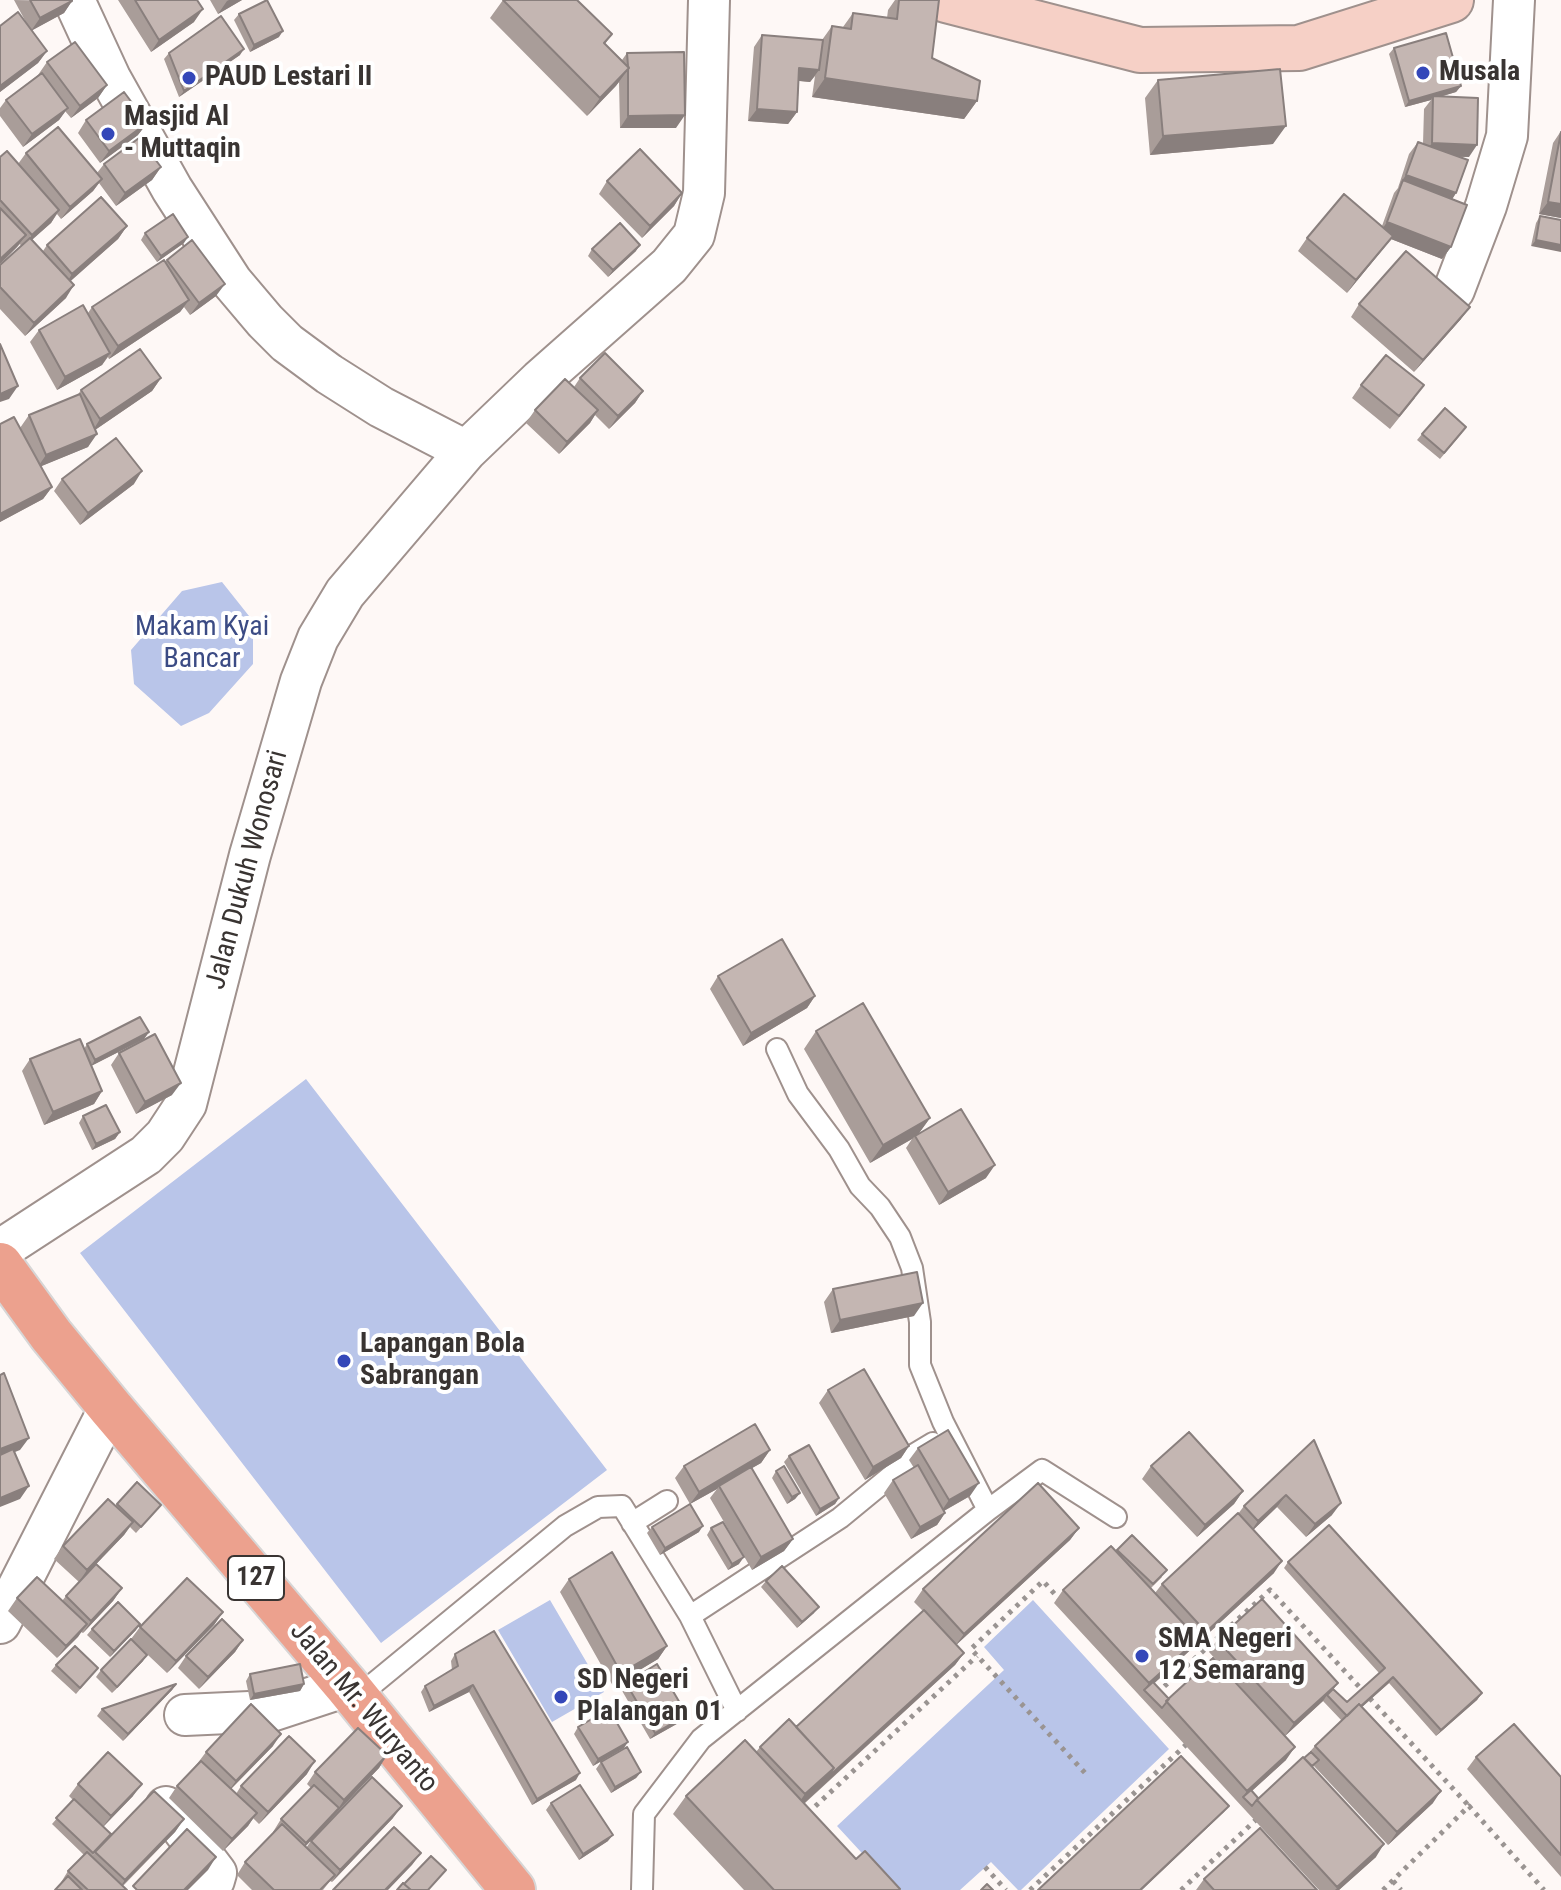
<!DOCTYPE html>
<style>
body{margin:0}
canvas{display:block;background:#fef8f6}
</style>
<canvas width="1561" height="1890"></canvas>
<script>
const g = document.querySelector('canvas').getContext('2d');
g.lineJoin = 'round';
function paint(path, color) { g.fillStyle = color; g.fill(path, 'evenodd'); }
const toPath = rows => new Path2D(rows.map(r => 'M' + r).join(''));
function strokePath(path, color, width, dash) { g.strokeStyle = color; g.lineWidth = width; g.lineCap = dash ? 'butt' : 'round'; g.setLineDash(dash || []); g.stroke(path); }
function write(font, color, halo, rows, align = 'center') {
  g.font = font + ' "Roboto Condensed",sans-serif'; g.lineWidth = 8; g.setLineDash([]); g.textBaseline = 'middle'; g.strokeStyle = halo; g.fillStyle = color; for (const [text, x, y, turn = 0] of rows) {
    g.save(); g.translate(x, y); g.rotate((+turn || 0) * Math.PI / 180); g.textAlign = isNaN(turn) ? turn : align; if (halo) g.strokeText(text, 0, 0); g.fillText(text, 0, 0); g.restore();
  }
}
const green = toPath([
 [222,582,253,621,253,664,209,713,181,726,134,684,131,650,182,591],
 [306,1079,607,1470,381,1643,80,1253],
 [550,1600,604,1692,552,1722,498,1630],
 [1033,1600,1169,1749,1021,1890,1018,1890,991,1862,960,1890,896,1890,837,1826,1004,1670,984,1647]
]);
const path = toPath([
 [1061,1601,1043,1581,971,1649,1086,1774],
 [1157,1693,1270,1590,1469,1806],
 [808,1813,977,1656],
 [985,1867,1006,1890],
 [1393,1881,1401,1890],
 [1030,1890,1189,1742],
 [1181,1890,1259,1817],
 [1383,1890,1469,1806,1544,1890]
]);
const service = toPath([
 [777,1049,798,1094,839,1149,860,1186,880,1207,900,1237,912,1268,920,1322,920,1365,943,1422,988,1510],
 [632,1523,667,1501],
 [690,1616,840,1518,896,1472,908,1458,933,1443],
 [356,1698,565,1526,598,1507,622,1506,690,1616,737,1711],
 [642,1890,644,1814,701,1739,988,1510,1042,1470,1116,1517]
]);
const minor = toPath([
 [74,0,110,78,172,189,232,282,265,321,287,343,329,374,381,407,466,451],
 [1454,290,1486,206,1507,136,1514,0],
 [0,1250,146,1155,165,1136,186,1104,250,855,301,681,318,638,345,593,466,451,540,380,669,266,694,235,704,193,709,0],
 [0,1623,110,1407],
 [185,1715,271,1711,347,1686],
 [166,1807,216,1873,214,1880,204,1890]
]);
const secondary = toPath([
 [946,0,1140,50,1299,48,1451,0]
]);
const primary = toPath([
 [0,1265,51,1335,110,1407,347,1686,513,1890]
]);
const wall = toPath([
 [14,0,72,1,64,13,32,30,47,51,38,63,0,92,0,26,28,26],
 [118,0,197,0,194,22,151,52],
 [210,0,242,0,218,14],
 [503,0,612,34,605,44,622,60,627,53,676,128,620,128,619,82,587,116,490,18],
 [895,0,939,0,932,58,977,101,964,119,812,97,815,76,810,82,799,81,797,112,788,124,748,121,754,47,762,35,822,40,832,26,843,27,853,13,887,18,888,10],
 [239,14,279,37,250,52,234,20],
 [1394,48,1461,86,1456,92,1442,96,1469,157,1459,157,1456,193,1452,199,1451,247,1442,259,1391,239,1347,293,1298,251,1307,238,1382,226,1394,193,1398,188,1409,154,1418,142,1423,144,1424,109,1431,100,1405,107,1389,54],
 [169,53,240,55,179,97,164,59],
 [47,62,107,85,98,98,71,118,65,111,59,120,23,147,0,116,0,108,6,100,38,75],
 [1158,80,1273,144,1150,155,1145,98],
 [86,120,147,123,138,135,100,163,78,133],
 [1561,131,1561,218,1539,214,1553,143],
 [26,153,97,173,104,164,161,167,152,180,116,206,99,183,93,191,61,219,57,214,51,223,32,239,43,251,47,245,127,226,118,239,70,281,66,298,25,336,0,309,0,265,21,246,20,244,0,264,0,157,18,164],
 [607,181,682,193,674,206,642,238,599,194],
 [1540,216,1561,220,1531,246,1536,223],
 [145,233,184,243,157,262,141,240],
 [592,249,636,251,608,277,588,256],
 [167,260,216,296,190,315,184,307,180,312,109,359,108,357,102,365,57,390,30,342,39,330,88,313,92,307,165,262],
 [1359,304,1461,319,1414,372,1351,317],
 [161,378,152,391,95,430,88,447,41,466,52,487,43,499,0,522,0,424,20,428,29,415,77,396,81,390],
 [580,378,643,391,635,403,609,429,595,415,590,423,559,454,526,423,535,410,574,387],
 [1361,385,1415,398,1390,429,1352,398],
 [1462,433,1440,459,1417,440,1422,434],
 [62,479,134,484,80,525,54,491],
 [718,976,815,996,807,1008,743,1046,710,989],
 [816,1031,930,1118,919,1133,986,1178,939,1205,906,1148,912,1139,870,1163,804,1049],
 [149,1032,144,1039,91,1066,102,1091,94,1104,44,1125,22,1071,30,1059,84,1049,87,1044],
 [119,1053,172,1095,136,1114,111,1065],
 [83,1116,120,1132,115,1139,92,1150,79,1123],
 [833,1289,914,1316,831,1333,824,1302],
 [828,1390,909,1446,901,1458,865,1480,819,1403],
 [1314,1440,1332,1515,1306,1537,1277,1507,1253,1530,1274,1573,1154,1683,1169,1699,1286,1760,1252,1791,1258,1798,1304,1758,1315,1746,1342,1721,1323,1701,1285,1736,1209,1652,1217,1640,1338,1683,1333,1689,1347,1702,1379,1673,1284,1568,1288,1562,1482,1693,1477,1700,1436,1736,1389,1683,1362,1707,1433,1803,1388,1845,1314,1766,1313,1767,1376,1857,1339,1890,1319,1890,1054,1603,1063,1590,1116,1551,1132,1535,1162,1577,1151,1588,1155,1593,1162,1584,1238,1514,1244,1506],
 [918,1448,970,1496,944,1511,945,1513,937,1525,911,1539,884,1493,893,1480,914,1468,909,1460],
 [770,1450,761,1463,752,1468,793,1539,784,1551,752,1570,710,1498,717,1489,690,1504,675,1478,684,1466],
 [789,1456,839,1498,835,1504,816,1516,784,1462],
 [1151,1466,1243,1491,1234,1504,1197,1537,1142,1479],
 [776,1471,800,1493,795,1499,787,1504,772,1478],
 [137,1482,161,1505,136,1533,130,1527,124,1535,79,1582,54,1559,63,1546,115,1506],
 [652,1527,699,1532,660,1555,647,1533],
 [711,1528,739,1564,728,1570,707,1535],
 [1079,1528,1070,1540,956,1645,964,1653,955,1665,804,1804,856,1859,900,1890,744,1890,673,1814,686,1796,756,1752,760,1747,796,1727,923,1611,914,1602,923,1589],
 [569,1579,667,1646,658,1659,613,1686,560,1592],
 [766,1581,814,1613,797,1628,761,1587],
 [122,1588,113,1601,83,1633,81,1632,57,1658,8,1611,17,1598,62,1601,66,1596],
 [223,1612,214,1625,167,1673,131,1639,140,1627],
 [92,1629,136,1630,110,1657,87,1635],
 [243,1640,235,1652,199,1689,178,1668,186,1656],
 [455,1654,576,1780,532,1805,469,1692,429,1712,421,1692,425,1686,452,1670,451,1661],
 [143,1661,112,1693,96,1677,101,1670],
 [56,1665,98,1668,76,1694,51,1671],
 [250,1674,304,1684,300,1691,250,1700,246,1681],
 [626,1683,687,1715,682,1721,650,1739,621,1689],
 [176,1684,172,1690,123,1741,97,1716,102,1709],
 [578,1727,624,1748,593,1766,574,1734],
 [273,1746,231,1789,236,1794,241,1786,307,1774,259,1824,253,1818,248,1826,223,1851,169,1798,177,1786,197,1764,206,1752],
 [387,1755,379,1768,336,1812,330,1821,305,1847,306,1848,311,1841,393,1818,332,1882,330,1881,323,1890,252,1890,237,1875,245,1862,274,1833,273,1832,281,1819,311,1788,307,1784,315,1772],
 [1476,1757,1561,1777,1561,1877,1467,1769],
 [601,1762,641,1772,636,1778,611,1793,596,1769],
 [78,1784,133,1796,103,1827,111,1834,92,1856,95,1852,184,1819,175,1832,123,1886,127,1890,55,1890,60,1884,68,1871,84,1855,52,1824,73,1800,69,1796],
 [551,1803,608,1841,579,1860,546,1810],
 [1204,1879,1317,1890,1196,1890]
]);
const shadedWall = toPath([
 [229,0,242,0,218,14,227,1],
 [72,1,64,13,31,31,40,18],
 [203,9,194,22,151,52,159,40],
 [283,31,279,37,250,52,254,45],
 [244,49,240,55,179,97,184,91],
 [47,51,38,63,0,92,0,86],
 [629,68,616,86,587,116,600,98],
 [799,68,819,70,810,82,791,80],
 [825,78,977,101,964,119,812,97],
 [107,85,98,98,71,118,80,106],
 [1461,86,1456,92,1433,99,1433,96,1431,100,1405,107,1409,101],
 [68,108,59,120,23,147,32,134],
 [757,109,797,112,788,124,748,121],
 [685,115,676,128,620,128,628,116],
 [147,123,138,135,100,163,109,151],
 [1286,126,1273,144,1150,155,1163,136],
 [1432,143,1477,145,1469,157,1423,155],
 [161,167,152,180,116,206,125,193],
 [1406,175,1456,193,1448,206,1403,180,1397,188],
 [102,179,93,191,61,219,70,207],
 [682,193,674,206,642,238,650,226],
 [1548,202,1561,204,1561,218,1539,214],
 [59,210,51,223,23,248,32,235],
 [1387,222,1451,247,1442,259,1391,239,1347,293,1356,280,1379,234],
 [127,226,118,239,64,287,72,274],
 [26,235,17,247,0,264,0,259],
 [188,237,184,243,157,262,161,256],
 [1536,240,1561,245,1561,252,1531,246],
 [640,245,636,251,608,277,613,270],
 [225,284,216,296,190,315,199,303],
 [74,285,66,298,25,336,34,323],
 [189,300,180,312,109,359,118,346],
 [1470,307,1461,319,1414,372,1423,360],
 [110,353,102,365,57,390,65,377],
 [161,378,152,391,92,432,100,419],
 [18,386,9,399,0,402,0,394],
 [643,391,635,403,609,429,618,416],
 [598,410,590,423,559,454,567,442],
 [97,434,88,447,37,468,46,455],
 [142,471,134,484,80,525,88,513],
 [52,487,43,499,0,522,0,514],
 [815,996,807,1008,743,1046,751,1033],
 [149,1032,144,1039,91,1066,95,1060],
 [181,1083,172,1095,136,1114,145,1102],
 [102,1091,94,1104,44,1125,53,1112],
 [930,1118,917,1136,915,1136,912,1139,870,1163,883,1145],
 [120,1132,115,1139,92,1150,96,1144],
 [995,1165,986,1178,939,1205,948,1192],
 [923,1303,914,1316,831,1333,840,1320],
 [29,1438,20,1450,0,1458,0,1449],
 [909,1446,901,1458,865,1480,873,1467],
 [770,1450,761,1463,719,1487,719,1486,717,1489,690,1504,699,1492],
 [979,1483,970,1496,940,1513,949,1500],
 [29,1486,20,1499,0,1507,0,1498],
 [1243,1491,1234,1504,1197,1537,1205,1525],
 [800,1493,795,1499,787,1504,792,1497],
 [1286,1495,1277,1507,1249,1534,1258,1521],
 [839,1498,835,1504,816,1516,820,1509],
 [1341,1503,1332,1515,1306,1537,1315,1524],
 [945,1513,937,1525,911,1539,920,1527],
 [133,1522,124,1535,79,1582,87,1570],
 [703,1526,699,1532,660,1555,665,1548],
 [1079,1528,1070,1540,955,1646,964,1634],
 [793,1539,784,1551,752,1570,761,1557],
 [744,1557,739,1564,728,1570,732,1564],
 [1282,1561,1274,1573,1146,1691,1144,1690,1149,1683,1198,1639,1201,1638,1206,1632],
 [122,1588,113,1601,83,1633,91,1621],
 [819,1607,814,1613,797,1628,802,1622],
 [223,1612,214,1625,167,1673,176,1661],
 [87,1624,78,1637,57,1658,66,1646],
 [140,1624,136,1630,110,1657,114,1651],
 [243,1640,235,1652,199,1689,208,1677],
 [667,1646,658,1659,613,1686,621,1673],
 [964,1653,955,1665,788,1818,805,1794],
 [147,1655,143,1661,112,1693,117,1687],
 [1393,1677,1389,1683,1344,1723,1348,1717],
 [1338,1683,1329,1695,1327,1695,1323,1701,1285,1736,1294,1723],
 [176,1684,172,1690,123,1741,128,1734],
 [304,1684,300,1691,250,1700,254,1694],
 [473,1685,469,1692,429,1712,434,1706],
 [1482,1693,1477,1700,1436,1736,1441,1730],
 [687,1715,682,1721,650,1739,655,1733],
 [281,1734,273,1746,227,1793,236,1781],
 [628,1742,624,1748,593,1766,598,1759],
 [1295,1747,1286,1760,1244,1798,1243,1797,1247,1791],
 [387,1755,379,1768,297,1855,306,1843,338,1809,344,1800],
 [315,1761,307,1774,259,1824,268,1812],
 [641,1772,636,1778,611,1793,615,1787],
 [580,1773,576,1780,532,1805,537,1799],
 [142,1784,133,1796,102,1828,111,1816],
 [1441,1791,1433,1803,1388,1845,1397,1832],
 [402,1806,393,1818,332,1882,340,1870],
 [1229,1806,1224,1812,1142,1890,1140,1890],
 [257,1813,248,1826,223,1851,232,1839],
 [184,1819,175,1832,118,1890,125,1880],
 [613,1835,608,1841,579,1860,583,1854],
 [1384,1844,1376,1857,1339,1890,1335,1890],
 [421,1853,412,1865,388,1890,385,1890],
 [216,1857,208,1870,188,1890,184,1890]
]);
const building = toPath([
 [30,0,72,0,72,1,40,18,30,0],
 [135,0,197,0,203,9,159,40,135,0],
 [267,0,283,31,254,45,239,14,267,0],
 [503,0,577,0,612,34,604,43,629,68,600,98,503,0],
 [899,0,939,0,932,58,980,81,977,101,825,78,832,26,851,29,853,13,897,19,899,0],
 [18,12,47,51,0,86,0,26,18,12],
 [221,16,244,49,184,91,169,53,221,16],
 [1446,33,1461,86,1409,101,1394,48,1446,33],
 [762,35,823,40,819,70,799,68,797,112,757,109,762,35],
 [75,42,107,85,80,106,47,62,75,42],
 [684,52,685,115,628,116,628,69,629,68,628,66,627,53,684,52],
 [1280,69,1286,126,1163,136,1158,80,1280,69],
 [42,73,68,108,32,134,6,100,42,73],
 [124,92,147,123,109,151,86,120,124,92],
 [1433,96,1478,98,1477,145,1432,143,1433,96],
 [58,127,102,179,70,207,26,153,58,127],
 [1561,132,1561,204,1548,202,1561,132],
 [139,138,161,167,125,193,104,164,139,138],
 [1418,142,1468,160,1456,193,1406,175,1418,142],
 [640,149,682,193,650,226,607,181,640,149],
 [7,151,59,210,32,235,0,200,0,157,7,151],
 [1403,180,1467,205,1451,247,1387,222,1403,180],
 [1344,194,1393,236,1356,280,1307,238,1344,194],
 [101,197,127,226,72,274,47,245,101,197],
 [0,208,26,235,0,259,0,208],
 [173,214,188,237,161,256,145,233,173,214],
 [1540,216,1561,220,1561,245,1536,240,1540,216],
 [620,223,640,245,613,270,592,249,620,223],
 [30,238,74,285,34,323,0,287,0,265,30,238],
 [192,240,225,284,199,303,167,260,192,240],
 [1406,251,1470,307,1423,360,1359,304,1406,251],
 [164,260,189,300,118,346,92,307,164,260],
 [83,305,110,353,65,377,39,330,83,305],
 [0,344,18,386,0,394,0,344],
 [140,349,161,378,100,419,81,390,140,349],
 [605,353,643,391,618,416,580,378,605,353],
 [1386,355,1424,385,1399,416,1361,385,1386,355],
 [565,379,598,410,567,442,535,410,565,379],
 [80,394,97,434,46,455,29,415,80,394],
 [1445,408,1466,427,1444,453,1422,434,1445,408],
 [14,417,52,487,0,514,0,424,14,417],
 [116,438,142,471,88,513,62,479,116,438],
 [782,939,815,996,751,1033,718,976,782,939],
 [863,1003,930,1118,883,1145,816,1031,863,1003],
 [140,1017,149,1032,95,1060,87,1044,140,1017],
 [155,1034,181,1083,145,1102,119,1053,155,1034],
 [80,1039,102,1091,53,1112,30,1059,80,1039],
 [106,1105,120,1132,96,1144,83,1116,106,1105],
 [961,1109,995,1165,948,1192,915,1136,961,1109],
 [917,1272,923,1303,840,1320,833,1289,917,1272],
 [864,1369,909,1446,873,1467,828,1390,864,1369],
 [4,1373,29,1438,0,1449,0,1375,4,1373],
 [755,1424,770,1450,699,1492,684,1466,755,1424],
 [948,1430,979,1483,949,1500,918,1448,948,1430],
 [1189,1432,1243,1491,1205,1525,1151,1466,1189,1432],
 [1314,1440,1341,1503,1315,1524,1286,1495,1258,1521,1244,1506,1314,1440],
 [809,1445,839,1498,820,1509,789,1456,809,1445],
 [13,1449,29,1486,0,1498,0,1455,13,1449],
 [918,1465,945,1513,920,1527,893,1480,918,1465],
 [784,1466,800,1493,792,1497,776,1471,784,1466],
 [751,1467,793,1539,761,1557,719,1486,751,1467],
 [137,1482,161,1505,141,1527,117,1504,137,1482],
 [1038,1483,1079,1528,964,1634,923,1589,1038,1483],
 [108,1499,133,1522,87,1570,63,1546,108,1499],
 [690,1504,703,1526,665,1548,652,1527,690,1504],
 [1238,1513,1282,1561,1206,1632,1162,1584,1238,1513],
 [723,1522,744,1557,732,1564,711,1528,723,1522],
 [1329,1525,1482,1693,1441,1730,1393,1677,1361,1706,1359,1704,1347,1716,1327,1695,1333,1689,1347,1702,1385,1668,1288,1562,1329,1525],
 [1132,1535,1167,1570,1153,1584,1117,1550,1132,1535],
 [1111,1546,1198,1639,1149,1683,1063,1590,1111,1546],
 [612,1552,667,1646,621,1673,569,1579,612,1552],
 [96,1564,122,1588,91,1621,66,1596,96,1564],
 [782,1566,819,1607,802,1622,766,1581,782,1566],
 [37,1577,87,1624,66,1646,17,1598,37,1577],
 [187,1578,223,1612,176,1661,140,1627,187,1578],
 [1262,1599,1338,1683,1294,1723,1217,1640,1262,1599],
 [118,1602,140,1624,114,1651,92,1629,118,1602],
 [924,1610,964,1653,826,1779,834,1768,796,1727,924,1610],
 [222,1619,243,1640,208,1677,186,1656,222,1619],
 [1194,1630,1201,1638,1193,1645,1198,1639,1191,1632,1194,1630],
 [494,1631,580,1773,537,1799,473,1685,434,1706,425,1686,458,1666,455,1654,494,1631],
 [131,1639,147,1655,117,1687,101,1670,131,1639],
 [75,1646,98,1668,80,1688,56,1665,75,1646],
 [1213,1658,1295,1747,1247,1791,1166,1701,1213,1658],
 [300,1664,304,1684,254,1694,250,1674,300,1664],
 [657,1664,687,1715,655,1733,626,1683,657,1664],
 [1153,1682,1169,1699,1162,1708,1144,1690,1153,1682],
 [176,1684,128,1734,102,1709,176,1684],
 [251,1704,281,1734,236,1781,206,1752,251,1704],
 [1359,1704,1441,1791,1397,1832,1315,1746,1359,1704],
 [609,1709,628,1742,598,1759,578,1727,609,1709],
 [789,1719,834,1768,805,1794,760,1747,789,1719],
 [1514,1724,1561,1777,1561,1855,1476,1757,1514,1724],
 [358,1728,387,1755,344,1800,315,1772,358,1728],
 [289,1736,315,1761,268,1812,241,1786,289,1736],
 [745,1740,856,1859,865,1851,900,1889,899,1890,774,1890,686,1796,745,1740],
 [627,1747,641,1772,615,1787,601,1762,627,1747],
 [108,1752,142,1784,111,1816,78,1784,108,1752],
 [1311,1752,1319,1760,1312,1766,1304,1758,1311,1752],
 [1181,1756,1229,1806,1140,1890,1038,1890,1181,1756],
 [1303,1757,1384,1844,1337,1887,1257,1800,1303,1757],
 [201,1761,257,1813,232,1839,177,1786,201,1761],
 [372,1777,402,1806,340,1870,311,1841,372,1777],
 [314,1785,339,1808,306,1843,281,1819,314,1785],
 [580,1785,613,1835,583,1854,551,1803,580,1785],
 [1251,1790,1258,1798,1252,1806,1243,1797,1251,1790],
 [154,1791,184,1819,125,1880,95,1852,154,1791],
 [74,1799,111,1834,93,1853,56,1818,74,1799],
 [282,1824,335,1875,320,1890,274,1890,245,1862,282,1824],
 [394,1827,421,1853,385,1890,333,1890,394,1827],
 [1260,1828,1317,1890,1214,1890,1204,1879,1260,1828],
 [187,1829,216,1857,184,1890,137,1890,133,1886,187,1829],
 [87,1852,127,1890,88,1890,68,1871,87,1852],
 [431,1856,446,1870,428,1890,411,1890,404,1884,431,1856],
 [68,1876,82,1890,55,1890,68,1876],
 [403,1883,411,1890,397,1890,403,1883],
 [987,1884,993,1890,981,1890,987,1884]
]);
const markers = [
 [1423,73,8,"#3447b9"],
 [189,78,8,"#3447b9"],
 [108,134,8,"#3447b9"],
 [344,1361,8,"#3447b9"],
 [1142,1656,8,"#3447b9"],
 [561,1697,8,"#3447b9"]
];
const shields = [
 [256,1578,56]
];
const shieldNames = [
 ["127",256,1578]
];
const poiNames = [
 ["Musala",1439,73],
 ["PAUD Lestari II",205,78],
 ["Masjid Al",124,118],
 ["- Muttaqin",124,150],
 ["Lapangan Bola",360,1345],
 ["Sabrangan",360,1377],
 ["SMA Negeri",1158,1640],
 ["12 Semarang",1158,1672],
 ["SD Negeri",577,1681],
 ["Plalangan 01",577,1713]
];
const parkNames = [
 ["Makam Kyai",202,628],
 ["Bancar",202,660]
];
const streetNames = [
 ["Jalan Dukuh Wonosari",248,870,-75],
 ["Jalan Mr. Wuryanto",363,1708,50]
];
paint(green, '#b9c5e9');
strokePath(service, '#9f918d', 24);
strokePath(minor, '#9f918d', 44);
strokePath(secondary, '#9f918d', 48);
strokePath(primary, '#d7d6d6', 48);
strokePath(path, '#9a9492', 5, [4, 6]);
strokePath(service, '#fff', 20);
strokePath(minor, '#fff', 40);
strokePath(secondary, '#f6d0c6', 44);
strokePath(primary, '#eca18e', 44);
paint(wall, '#a99d99');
paint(shadedWall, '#897f7d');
paint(building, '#c4b6b2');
strokePath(building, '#897f7d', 2);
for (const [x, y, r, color] of markers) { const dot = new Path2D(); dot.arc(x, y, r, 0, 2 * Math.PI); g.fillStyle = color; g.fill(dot); strokePath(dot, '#fff', 3); }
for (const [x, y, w] of shields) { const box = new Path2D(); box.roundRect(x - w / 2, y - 22, w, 44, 6); g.fillStyle = '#fff'; g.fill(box); strokePath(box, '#393432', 2); }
write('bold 26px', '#393432', null, shieldNames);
write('bold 28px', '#393432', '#fff', poiNames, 'left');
write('28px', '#3b4b84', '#fff', parkNames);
write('28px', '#393432', '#fff', streetNames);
</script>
